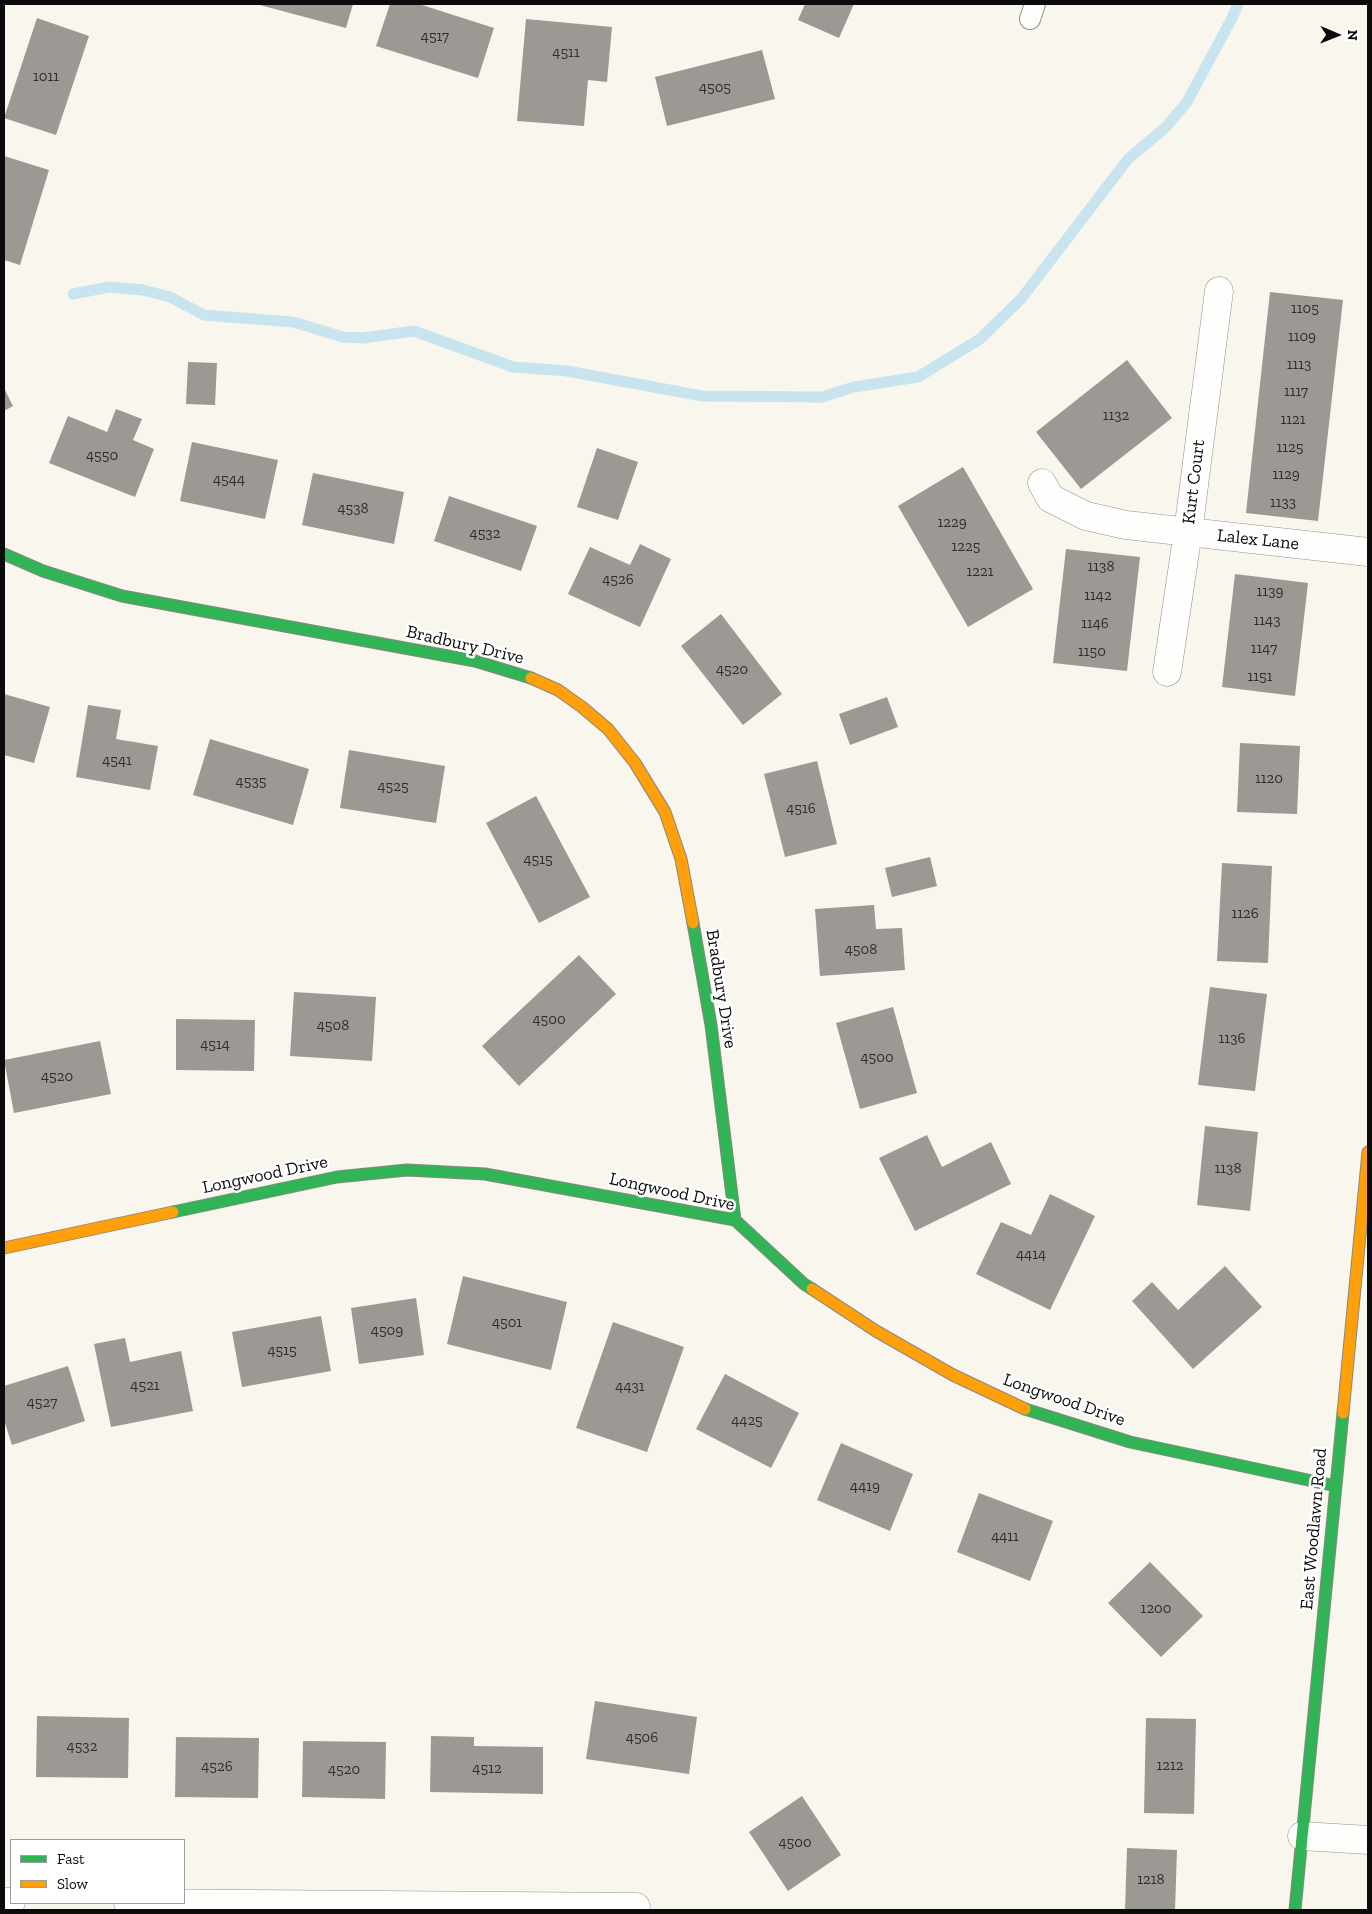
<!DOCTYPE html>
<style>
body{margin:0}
#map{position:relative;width:1372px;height:1914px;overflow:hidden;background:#f9f6ee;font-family:"Zilla Slab",serif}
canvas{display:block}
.frame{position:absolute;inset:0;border:5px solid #0b0b0b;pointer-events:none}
.legend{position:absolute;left:10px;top:1839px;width:175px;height:65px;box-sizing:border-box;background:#fff;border:1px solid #9d9d9d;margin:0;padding:6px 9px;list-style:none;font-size:15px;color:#0b0b0b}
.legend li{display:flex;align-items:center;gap:10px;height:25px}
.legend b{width:25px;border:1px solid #9d9d9d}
.north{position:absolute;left:1312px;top:10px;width:50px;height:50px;-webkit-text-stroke:4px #fff;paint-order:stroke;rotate:91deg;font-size:14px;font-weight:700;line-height:20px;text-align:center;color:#0b0b0b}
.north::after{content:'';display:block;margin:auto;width:18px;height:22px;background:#0b0b0b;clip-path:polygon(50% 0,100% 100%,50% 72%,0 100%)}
</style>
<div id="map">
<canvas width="1372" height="1914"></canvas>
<div class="frame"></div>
<ul class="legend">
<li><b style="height:6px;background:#30b455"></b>Fast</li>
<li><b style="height:6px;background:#ff9f0a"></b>Slow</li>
</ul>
<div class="north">N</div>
</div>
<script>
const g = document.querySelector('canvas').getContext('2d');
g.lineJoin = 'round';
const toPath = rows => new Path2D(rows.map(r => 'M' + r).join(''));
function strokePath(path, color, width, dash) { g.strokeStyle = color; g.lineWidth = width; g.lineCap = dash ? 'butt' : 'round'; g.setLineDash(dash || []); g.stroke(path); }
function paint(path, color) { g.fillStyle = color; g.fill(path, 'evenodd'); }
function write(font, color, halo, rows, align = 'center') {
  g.font = font + ' "Zilla Slab",serif'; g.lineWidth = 5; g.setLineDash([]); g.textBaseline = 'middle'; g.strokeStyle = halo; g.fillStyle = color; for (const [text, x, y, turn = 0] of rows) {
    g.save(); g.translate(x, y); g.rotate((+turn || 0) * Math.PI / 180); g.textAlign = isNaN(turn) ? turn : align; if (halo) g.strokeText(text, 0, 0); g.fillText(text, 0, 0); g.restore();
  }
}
const stream = toPath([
 [73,294,109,287,143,290,170,297,204,315,293,322,343,337,363,338,414,331,513,367,567,371,702,396,822,397,854,387,918,377,980,339,1021,299,1128,159,1165,128,1187,102,1232,18,1238,4]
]);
const building = toPath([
 [256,4,353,4,346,28],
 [390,4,419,4,494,28,478,78,376,46],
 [805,4,854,4,839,38,798,20],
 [37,18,89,36,56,135,4,118],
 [526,19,612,27,607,82,588,80,584,126,517,121],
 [762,50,775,99,667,126,655,77],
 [4,156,49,170,20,265,4,260],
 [1270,292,1343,300,1318,521,1246,513],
 [1127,360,1172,418,1081,489,1036,432],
 [188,362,217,363,215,405,186,404],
 [4,388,13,406,4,411],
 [116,409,142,419,133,440,154,449,135,497,49,463,68,416,107,432],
 [192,442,278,460,265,519,180,501],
 [597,448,638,462,618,520,577,507],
 [963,467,1033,589,968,627,898,506],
 [313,473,404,492,394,544,302,525],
 [449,496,537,526,521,571,434,541],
 [640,544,671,559,640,627,568,594,590,547,630,565],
 [1066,549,1140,557,1127,671,1053,663],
 [1235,574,1308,583,1295,696,1222,687],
 [721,614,782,694,743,725,681,646],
 [4,694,50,707,34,763,4,755],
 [887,697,898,727,850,745,839,714],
 [88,705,121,710,116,739,158,746,150,790,76,777],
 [210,739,309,769,293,825,193,795],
 [1240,743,1300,746,1297,814,1237,812],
 [349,750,445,766,436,823,340,808],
 [817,761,837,844,785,857,764,774],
 [536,796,590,897,539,923,486,823],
 [930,857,937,886,892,897,885,868],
 [1222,863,1272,866,1268,963,1217,961],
 [874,905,876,929,902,928,905,970,820,976,815,909],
 [579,955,616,994,519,1086,482,1046],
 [1210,987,1267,994,1255,1091,1198,1085],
 [294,992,376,997,372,1061,290,1056],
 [893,1007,917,1093,860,1109,836,1023],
 [176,1019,255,1020,254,1071,176,1070],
 [100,1041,111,1094,14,1113,4,1060],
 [1205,1126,1258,1132,1250,1211,1197,1205],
 [927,1135,942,1167,991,1142,1011,1184,915,1231,879,1158],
 [1050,1194,1095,1216,1050,1310,976,1274,1001,1222,1031,1235],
 [1225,1266,1262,1307,1193,1369,1132,1301,1152,1282,1178,1310],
 [463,1276,567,1302,551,1370,447,1344],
 [416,1298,424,1355,359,1364,351,1308],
 [321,1316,331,1371,242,1387,232,1332],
 [613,1322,684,1347,647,1452,576,1428],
 [125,1338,130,1362,181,1351,193,1411,111,1427,94,1344],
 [68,1366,85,1421,12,1445,4,1420,4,1386],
 [725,1374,799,1413,771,1468,696,1429],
 [841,1443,913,1474,890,1531,817,1500],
 [979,1493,1053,1521,1030,1581,957,1552],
 [1150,1562,1203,1616,1161,1657,1108,1603],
 [595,1701,697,1717,689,1774,586,1759],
 [37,1716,129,1718,128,1778,36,1777],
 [1146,1718,1196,1719,1194,1814,1144,1813],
 [431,1736,474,1737,474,1746,543,1747,543,1794,430,1792],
 [176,1737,259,1738,258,1798,175,1797],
 [303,1741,386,1742,385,1799,302,1797],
 [802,1796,841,1855,788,1891,749,1832],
 [1127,1848,1177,1850,1175,1910,1125,1910]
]);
const lane = toPath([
 [1030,19,1035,4]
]);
const street = toPath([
 [1042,483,1050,498,1086,516,1126,525,1368,552],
 [1167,672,1188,532,1219,291],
 [1302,1836,1368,1840],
 [4,1902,11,1902],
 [128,1903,636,1907]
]);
const fast = toPath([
 [4,554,43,571,122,596,475,661,531,678],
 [693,923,711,1025,735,1220],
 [173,1212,337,1177,407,1170,485,1174,735,1220,804,1284,812,1289],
 [1025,1409,1130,1442,1336,1486],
 [1295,1910,1343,1413]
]);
const slow = toPath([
 [531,678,558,690,582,707,608,729,635,763,665,812,681,859,693,923],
 [4,1248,173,1212],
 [812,1289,876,1331,953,1375,1025,1409],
 [1343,1413,1368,1152]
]);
const numberNames = [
 ["4517",435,37],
 ["4511",566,53],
 ["1011",46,77],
 ["4505",715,88],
 ["1105",1305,309],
 ["1109",1302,337],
 ["1113",1299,365],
 ["1117",1296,392],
 ["1132",1116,416],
 ["1121",1293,420],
 ["1125",1290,448],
 ["4550",102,456],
 ["1129",1286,475],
 ["4544",229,480],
 ["1133",1283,503],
 ["4538",353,509],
 ["1229",952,523],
 ["4532",485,534],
 ["1225",966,547],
 ["1138",1101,567],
 ["1221",980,572],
 ["4526",618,580],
 ["1139",1270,592],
 ["1142",1098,596],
 ["1143",1267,621],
 ["1146",1095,624],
 ["1147",1264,649],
 ["1150",1092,652],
 ["4520",732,670],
 ["1151",1260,677],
 ["4541",117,761],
 ["1120",1269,779],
 ["4535",251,782],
 ["4525",393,787],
 ["4516",801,809],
 ["4515",538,860],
 ["1126",1245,914],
 ["4508",861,950],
 ["4500",549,1020],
 ["4508",333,1026],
 ["1136",1232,1039],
 ["4514",215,1045],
 ["4500",877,1058],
 ["4520",57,1077],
 ["1138",1228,1169],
 ["4414",1031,1255],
 ["4501",507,1323],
 ["4509",387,1331],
 ["4515",282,1351],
 ["4521",145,1386],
 ["4431",630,1387],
 ["4527",42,1403],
 ["4425",747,1421],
 ["4419",865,1487],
 ["4411",1005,1537],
 ["1200",1156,1609],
 ["4506",642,1738],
 ["4532",82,1747],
 ["1212",1170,1766],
 ["4526",217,1767],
 ["4512",487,1769],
 ["4520",344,1770],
 ["4500",795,1843],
 ["1218",1151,1880]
];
const streetNames = [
 ["Kurt Court",1194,482,-83],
 ["Lalex Lane",1258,540,6],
 ["Bradbury Drive",465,645,13],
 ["Bradbury Drive",721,989,81],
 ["Longwood Drive",265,1175,-12],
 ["Longwood Drive",672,1192,12],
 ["Longwood Drive",1064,1400,19],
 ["East Woodlawn Road",1314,1529,-85]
];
strokePath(stream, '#c8e4ef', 11);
paint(building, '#9c9994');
strokePath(lane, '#92918d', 22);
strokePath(street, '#92918d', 29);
strokePath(fast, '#898784', 13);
strokePath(slow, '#898784', 13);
strokePath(lane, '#fefefc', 20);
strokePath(street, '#fefefc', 28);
strokePath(fast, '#30b455', 11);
strokePath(slow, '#ff9f0a', 11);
write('15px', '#2f2e2d', null, numberNames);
write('18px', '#0b0b0b', '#fff', streetNames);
</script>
